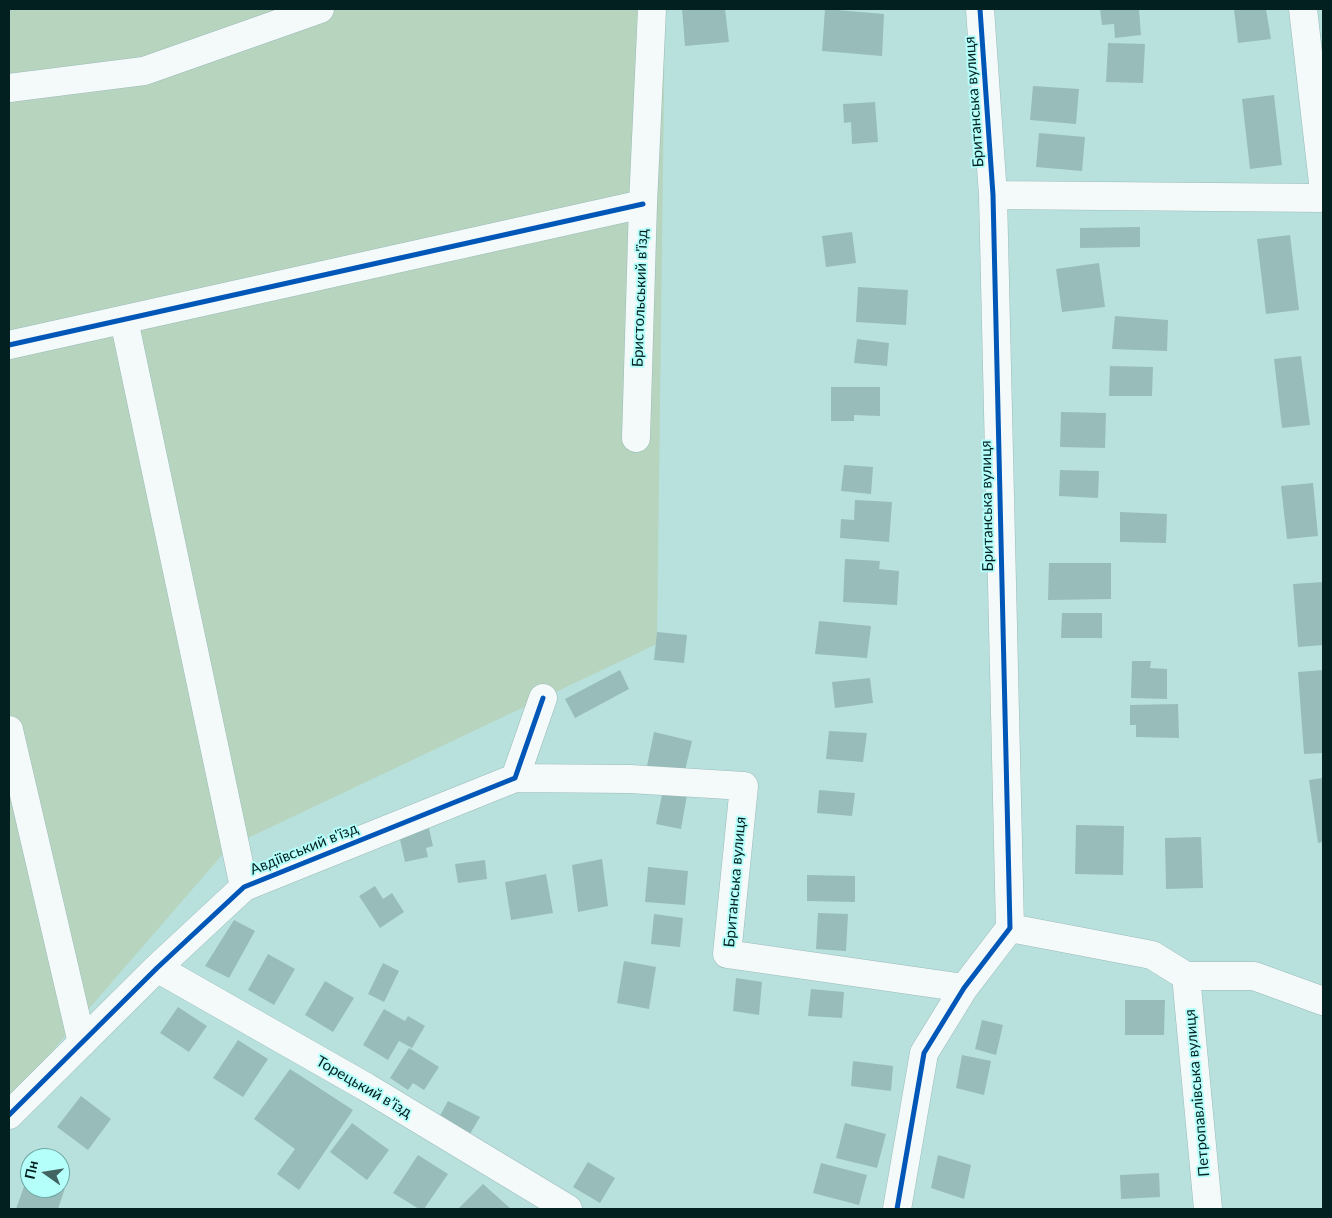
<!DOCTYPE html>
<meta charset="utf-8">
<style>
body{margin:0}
#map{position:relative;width:1332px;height:1218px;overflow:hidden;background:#b8e1de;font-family:Lato,sans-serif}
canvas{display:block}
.frame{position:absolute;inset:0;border:10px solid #01201f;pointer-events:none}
.north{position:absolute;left:20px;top:1148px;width:50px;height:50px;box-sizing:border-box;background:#b5fffb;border:1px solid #6da6a3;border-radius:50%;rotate:283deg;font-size:14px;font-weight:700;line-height:20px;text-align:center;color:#01201f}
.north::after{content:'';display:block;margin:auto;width:18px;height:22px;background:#416462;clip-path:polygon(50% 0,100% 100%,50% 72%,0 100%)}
</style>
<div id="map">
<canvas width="1332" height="1218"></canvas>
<div class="frame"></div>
<div class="north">Пн</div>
</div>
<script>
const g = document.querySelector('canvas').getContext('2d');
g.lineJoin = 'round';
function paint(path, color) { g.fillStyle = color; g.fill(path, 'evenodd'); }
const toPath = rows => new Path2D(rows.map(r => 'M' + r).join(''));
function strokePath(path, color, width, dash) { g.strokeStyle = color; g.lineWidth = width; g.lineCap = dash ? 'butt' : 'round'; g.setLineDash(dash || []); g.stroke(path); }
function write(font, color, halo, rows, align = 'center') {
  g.font = font + ' Lato,sans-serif'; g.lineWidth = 4; g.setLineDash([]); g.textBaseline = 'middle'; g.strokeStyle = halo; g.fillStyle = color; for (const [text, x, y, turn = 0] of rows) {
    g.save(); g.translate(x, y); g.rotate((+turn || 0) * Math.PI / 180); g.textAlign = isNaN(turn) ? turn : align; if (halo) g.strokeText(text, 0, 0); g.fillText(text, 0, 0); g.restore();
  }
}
const green = toPath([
 [9,9,664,9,665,10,657,644,229,847,9,1101]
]);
const building = toPath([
 [682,9,725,9,729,42,685,46],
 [825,9,884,14,882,56,822,51],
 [1100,9,1139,9,1141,35,1115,38,1114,24,1102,25],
 [1234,9,1266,9,1271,39,1238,43],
 [1108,43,1145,44,1143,83,1106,82],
 [1033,86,1079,89,1076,124,1030,120],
 [1274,95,1282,165,1250,169,1242,99],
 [875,102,878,142,852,144,851,122,844,123,843,104],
 [1039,133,1085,137,1082,171,1036,167],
 [1140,227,1140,247,1080,248,1080,228],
 [852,232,856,263,826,267,822,236],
 [1290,235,1299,310,1266,314,1257,239],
 [1099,263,1105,307,1062,312,1056,269],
 [858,287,908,290,906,325,856,322],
 [1115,316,1168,320,1167,351,1112,349],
 [857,339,889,343,887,366,854,363],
 [1301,356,1310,425,1282,428,1274,359],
 [1110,366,1153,367,1152,396,1109,396],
 [831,387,880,387,880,416,854,415,854,421,831,421],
 [1061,412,1106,413,1105,448,1060,447],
 [844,465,873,467,871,494,841,491],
 [1060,470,1099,471,1098,498,1059,496],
 [1313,483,1318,536,1287,539,1281,486],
 [855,500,892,502,889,542,840,538,841,519,854,520],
 [1120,512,1167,514,1166,543,1120,542],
 [845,559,880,561,879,569,899,571,897,605,843,602],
 [1049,563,1111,563,1111,599,1048,600],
 [1323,582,1323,645,1298,647,1293,584],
 [1062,613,1102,613,1102,638,1061,638],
 [819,621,871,626,867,658,815,654],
 [657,632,687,635,684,663,654,660],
 [1132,661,1151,661,1150,668,1167,669,1167,699,1131,698],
 [620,670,629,689,575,718,565,699],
 [1323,670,1323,753,1304,754,1298,672],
 [870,678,873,703,835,708,832,682],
 [1178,704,1179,738,1136,737,1136,725,1130,725,1130,705],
 [829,731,867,733,863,762,826,759],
 [654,732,692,741,684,775,647,766],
 [1323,778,1323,842,1318,843,1309,780],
 [663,790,687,795,681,829,656,824],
 [819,790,855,793,852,816,817,813],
 [428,824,433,846,426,848,428,857,405,862,398,830],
 [1076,825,1124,826,1123,875,1075,874],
 [1201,837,1203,888,1166,889,1165,838],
 [602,859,608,906,578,912,572,865],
 [485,860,487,879,458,883,455,864],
 [648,867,688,871,685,905,645,902],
 [546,874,553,913,511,920,505,882],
 [807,875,855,876,855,902,807,901],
 [375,886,383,899,392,893,404,912,380,928,359,896],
 [818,913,848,914,846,951,816,949],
 [654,914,683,918,680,947,651,944],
 [234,920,255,931,229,978,205,966],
 [268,954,295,969,274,1005,248,990],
 [624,961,656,967,649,1009,617,1003],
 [383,963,399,971,384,1002,368,994],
 [736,978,762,982,759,1015,733,1011],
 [325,981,354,998,333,1032,305,1015],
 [811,989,844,992,842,1018,808,1016],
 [1125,1000,1165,1000,1164,1035,1125,1035],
 [178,1007,207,1026,189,1052,160,1033],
 [384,1009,405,1021,408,1016,425,1026,412,1048,399,1041,388,1060,363,1045],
 [982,1020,1003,1025,996,1055,975,1049],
 [238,1040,268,1059,243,1097,213,1078],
 [409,1048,439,1067,424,1090,413,1083,408,1090,390,1078],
 [962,1055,991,1061,984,1095,956,1088],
 [853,1061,893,1066,891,1091,851,1086],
 [290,1069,353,1110,299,1190,277,1174,295,1149,254,1119],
 [81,1096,111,1119,88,1150,57,1127],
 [448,1101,480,1117,467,1139,437,1121],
 [352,1123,389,1150,367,1180,330,1152],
 [845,1123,886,1134,877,1168,836,1158],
 [418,1155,448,1174,424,1209,419,1209,393,1193],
 [938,1155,971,1165,964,1199,931,1188],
 [588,1162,615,1178,600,1203,573,1187],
 [821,1163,867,1175,859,1205,813,1193],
 [1159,1173,1160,1197,1121,1199,1120,1175],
 [28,1175,30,1175,30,1188,60,1188,60,1186,65,1188,58,1209,16,1209],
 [483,1184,511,1209,458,1209]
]);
const street = toPath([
 [1303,9,1323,183],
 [9,88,144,71,320,9],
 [993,195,1323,198],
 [124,320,244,887],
 [9,345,643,204],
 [636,438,643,204,652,9],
 [9,730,82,1043],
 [515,778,630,779,744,786,727,954,964,988],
 [1010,928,1152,955,1186,976,1254,976,1323,1001],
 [157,968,366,1087,568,1209],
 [1186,976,1208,1209],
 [9,1115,157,968,244,887,515,778,543,698],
 [897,1209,924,1053,964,988,1010,928,993,195,980,9]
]);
const cycleway = toPath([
 [9,345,643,204],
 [9,1115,157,968,244,887,515,778,543,698],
 [897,1209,924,1053,964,988,1010,928,993,195,980,9]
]);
const streetNames = [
 ["Британська вулиця",974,102,-94],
 ["Бристольський в'їзд",640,298,-88],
 ["Британська вулиця",987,506,-91],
 ["Авдіївський в'їзд",304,849,-22],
 ["Британська вулиця",735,882,-85],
 ["Торецький в’їзд",364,1087,30],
 ["Петропавлівська вулиця",1197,1093,-95]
];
paint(green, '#b7d5be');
paint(building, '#98bcba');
strokePath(street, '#9abab9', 29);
strokePath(street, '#f4fafa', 28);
strokePath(cycleway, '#0057b8', 5);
write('15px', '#01201f', '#b5fffb', streetNames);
</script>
